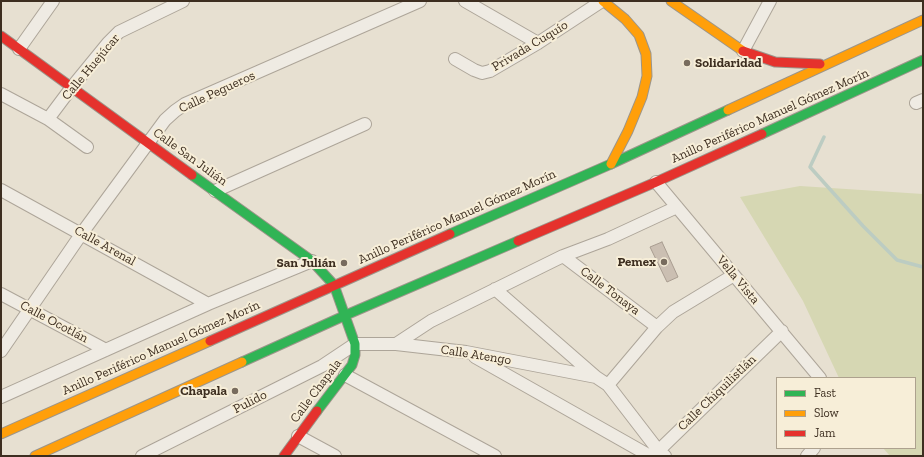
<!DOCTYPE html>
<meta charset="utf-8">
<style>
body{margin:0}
#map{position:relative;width:924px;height:457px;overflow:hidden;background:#e7e0d1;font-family:"Zilla Slab",serif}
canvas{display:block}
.frame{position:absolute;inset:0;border:2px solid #3d2e20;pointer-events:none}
.legend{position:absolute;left:776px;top:377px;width:140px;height:72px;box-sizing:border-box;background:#f7eed8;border:1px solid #ada18e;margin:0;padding:5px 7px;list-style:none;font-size:12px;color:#3d2e20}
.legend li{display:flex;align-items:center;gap:8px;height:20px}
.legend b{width:20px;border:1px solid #ada18e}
</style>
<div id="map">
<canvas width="924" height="457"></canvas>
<div class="frame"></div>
<ul class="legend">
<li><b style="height:5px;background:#30b455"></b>Fast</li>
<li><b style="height:5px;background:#ff9f0a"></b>Slow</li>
<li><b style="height:5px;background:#e5322d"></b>Jam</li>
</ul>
</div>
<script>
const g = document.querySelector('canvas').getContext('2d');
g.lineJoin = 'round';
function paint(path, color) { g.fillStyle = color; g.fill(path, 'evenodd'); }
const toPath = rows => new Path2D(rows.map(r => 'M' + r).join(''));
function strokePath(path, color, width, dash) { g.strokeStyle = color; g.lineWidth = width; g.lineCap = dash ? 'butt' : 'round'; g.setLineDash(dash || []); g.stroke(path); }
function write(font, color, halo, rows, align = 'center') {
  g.font = font + ' "Zilla Slab",serif'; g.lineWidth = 4; g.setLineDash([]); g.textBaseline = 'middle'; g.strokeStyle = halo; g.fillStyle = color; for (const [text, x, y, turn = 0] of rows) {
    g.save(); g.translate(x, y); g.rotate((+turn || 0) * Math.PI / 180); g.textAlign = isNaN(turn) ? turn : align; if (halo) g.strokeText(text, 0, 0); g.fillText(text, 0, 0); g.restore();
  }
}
const green = toPath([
 [800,186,923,194,923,456,890,456,883,448,915,448,915,378,839,378,803,301,740,197]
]);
const stream = toPath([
 [824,137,810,167,863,226,897,260,923,267]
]);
const building = toPath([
 [662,242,678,277,667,282,650,247,662,242]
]);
const street = toPath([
 [465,1,538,43],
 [19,49,53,1],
 [743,51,770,1],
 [455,59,474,70,482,73,490,71,538,43,602,1],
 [1,94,48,119,87,147],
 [916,103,923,100],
 [48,119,72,87,108,43,119,32,183,1],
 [656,182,820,378],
 [1,190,208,304],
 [215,191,365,124],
 [563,256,657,327],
 [495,289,596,377,608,385,658,450,665,456],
 [1,294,106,350],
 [396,344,431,321,563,256,608,239,677,207],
 [1,351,82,233,165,120,175,111,185,104,420,1],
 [475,357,650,456],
 [345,375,495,456],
 [608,385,657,327,673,312,734,275],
 [1,397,208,304,312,261],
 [298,436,335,456],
 [654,455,782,331],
 [142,456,322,366,355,344,396,344,466,352,596,377],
 [807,456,814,448]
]);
const fast = toPath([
 [762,134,923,60],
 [192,175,312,261,334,285,355,344,355,355,352,365,317,411],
 [450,234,611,164,728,110],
 [242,362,346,315,518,241]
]);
const slow = toPath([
 [603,1,625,19,639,35,646,54,647,76,642,97,628,131,611,164],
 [671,1,743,51],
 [728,110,923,20],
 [1,434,210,341],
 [35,456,242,362]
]);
const jam = toPath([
 [1,36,192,175],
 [743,51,775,62,820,64],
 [518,241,656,182,762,134],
 [210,341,450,234],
 [284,456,317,411]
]);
const markers = [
 [687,63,4,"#786c5e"],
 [664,262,4,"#786c5e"],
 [344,263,4,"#786c5e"],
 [235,391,4,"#786c5e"]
];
const streetNames = [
 ["Privada Cuquío",530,46,-31],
 ["Calle Huejúcar",91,67,-50],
 ["Calle Pegueros",217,92,-25],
 ["Anillo Periférico Manuel Gómez Morín",770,116,-24],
 ["Calle San Julián",190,157,36],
 ["Anillo Periférico Manuel Gómez Morín",457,217,-24],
 ["Calle Arenal",105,246,29],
 ["Vella Vista",738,280,50],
 ["Calle Tonaya",610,291,37],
 ["Calle Ocotlán",54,322,28],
 ["Anillo Periférico Manuel Gómez Morín",161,348,-24],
 ["Calle Atengo",476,355,9],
 ["Calle Chapala",316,391,-53],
 ["Calle Chiquilistlán",717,393,-44],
 ["Pulido",250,402,-27]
];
const poiNames = [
 ["Solidaridad",695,63,"left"],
 ["Pemex",656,262],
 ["San Julián",336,263],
 ["Chapala",227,391]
];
paint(green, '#d6d7b3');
strokePath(stream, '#bcccc2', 3.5);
paint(building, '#cbbfb2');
strokePath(building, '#a89c90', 1);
strokePath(street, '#ada599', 14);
strokePath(fast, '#9c958a', 11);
strokePath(slow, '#9c958a', 11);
strokePath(jam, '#9c958a', 11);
strokePath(street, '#efebe3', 12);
strokePath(fast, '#30b455', 9);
strokePath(slow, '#ff9f0a', 9);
strokePath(jam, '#e5322d', 9);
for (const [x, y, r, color] of markers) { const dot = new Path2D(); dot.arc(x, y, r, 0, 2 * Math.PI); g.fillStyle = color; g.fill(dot); strokePath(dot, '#f7eed8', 1.5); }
write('13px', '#3d2e20', '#f7eed8', streetNames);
write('bold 13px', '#3d2e20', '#f7eed8', poiNames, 'right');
</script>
